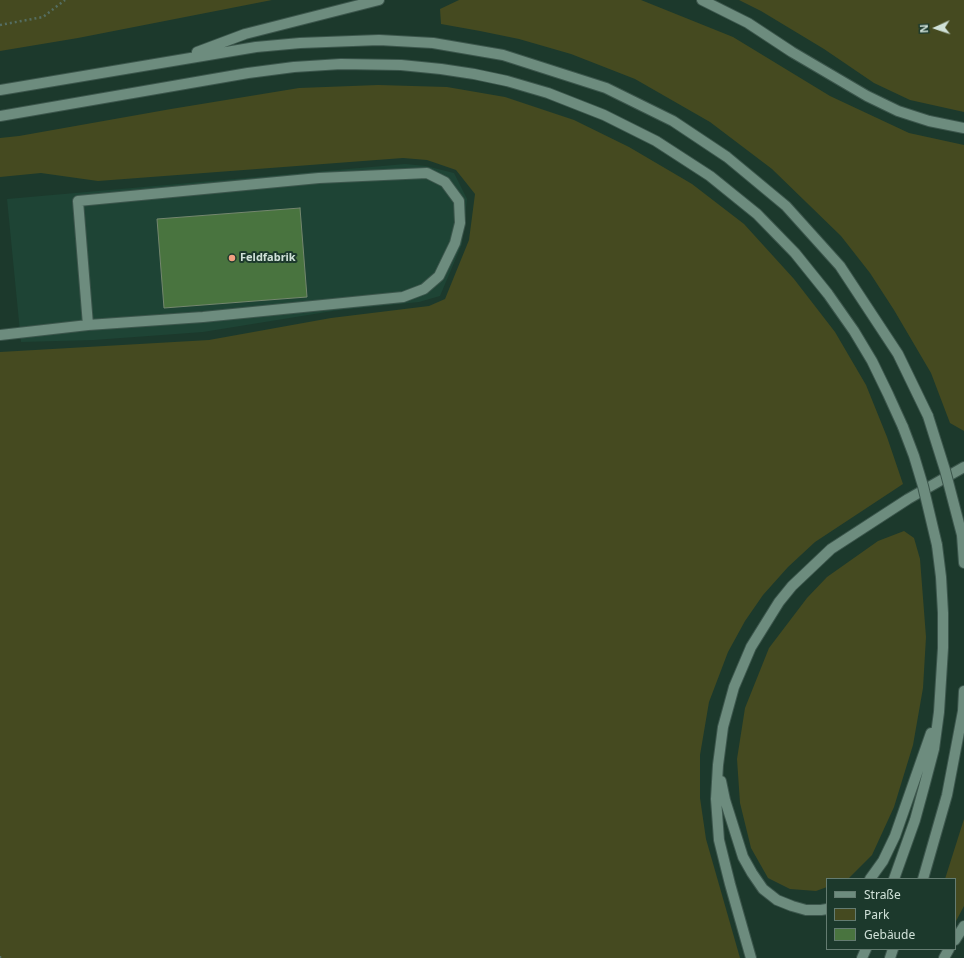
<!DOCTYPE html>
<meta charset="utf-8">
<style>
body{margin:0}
#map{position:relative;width:964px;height:958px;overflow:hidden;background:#1c392c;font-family:"Noto Sans",sans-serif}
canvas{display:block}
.legend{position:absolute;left:826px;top:878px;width:130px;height:72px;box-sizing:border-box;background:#1c392c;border:1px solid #647c71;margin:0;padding:5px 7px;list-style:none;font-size:12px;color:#d0e1d8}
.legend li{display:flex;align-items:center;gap:8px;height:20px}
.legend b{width:20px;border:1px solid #647c71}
.north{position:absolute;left:916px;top:8px;width:40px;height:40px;-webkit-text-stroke:3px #1c392c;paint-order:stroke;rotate:267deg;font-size:11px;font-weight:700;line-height:16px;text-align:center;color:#d0e1d8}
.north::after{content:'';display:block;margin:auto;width:14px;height:18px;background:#d0e1d8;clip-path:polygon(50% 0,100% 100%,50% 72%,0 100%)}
</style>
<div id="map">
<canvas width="964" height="958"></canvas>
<ul class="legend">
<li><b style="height:5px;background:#6d8c7e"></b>Straße</li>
<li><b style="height:11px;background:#454a20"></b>Park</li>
<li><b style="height:11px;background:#49743f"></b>Gebäude</li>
</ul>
<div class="north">N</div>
</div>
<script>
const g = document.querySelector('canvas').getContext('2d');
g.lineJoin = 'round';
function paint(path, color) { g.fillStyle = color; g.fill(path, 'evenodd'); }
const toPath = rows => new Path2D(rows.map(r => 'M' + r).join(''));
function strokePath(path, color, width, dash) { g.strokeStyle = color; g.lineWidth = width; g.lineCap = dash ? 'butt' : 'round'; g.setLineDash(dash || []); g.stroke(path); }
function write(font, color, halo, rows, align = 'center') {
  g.font = font + ' "Noto Sans",sans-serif'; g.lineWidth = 4; g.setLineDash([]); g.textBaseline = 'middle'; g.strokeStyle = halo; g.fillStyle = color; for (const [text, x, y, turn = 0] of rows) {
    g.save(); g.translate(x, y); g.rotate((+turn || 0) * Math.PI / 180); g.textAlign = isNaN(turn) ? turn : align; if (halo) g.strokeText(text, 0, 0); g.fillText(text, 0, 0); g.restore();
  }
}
const built = toPath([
 [405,164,426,166,454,173,467,199,462,244,440,296,419,302,339,310,203,332,94,340,21,342,7,199]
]);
const green = toPath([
 [0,0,272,0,78,38,0,51],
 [459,0,641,0,733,37,830,96,909,133,964,145,964,431,950,423,931,373,894,310,870,273,841,236,772,169,710,122,635,79,571,54,519,39,480,31,441,24,440,9],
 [739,0,964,0,964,112,910,100,874,83,824,49,761,11],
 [378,85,447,87,505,97,574,120,629,147,692,184,744,224,794,279,835,332,866,385,887,437,903,484,815,542,788,567,763,595,745,621,728,652,709,702,700,755,700,798,706,839,740,958,0,958,0,352,209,340,331,318,429,306,445,299,469,240,475,194,456,170,427,160,403,158,98,181,41,173,0,177,0,138,19,136,171,109,299,88],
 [904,531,914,538,920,559,926,637,923,688,913,745,894,807,872,855,848,879,827,879,827,887,816,891,790,889,768,878,751,848,740,803,737,759,745,708,769,648,807,598,827,577,878,541],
 [964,819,964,906,955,923,955,879,945,879]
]);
const building = toPath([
 [300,208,307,297,164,308,157,219,300,208]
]);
const path = toPath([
 [0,25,43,17,65,0],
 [0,956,0,958]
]);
const lane = toPath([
 [0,335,88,325,203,317,403,297,424,289,439,276,455,243,460,223,459,201,445,182,427,173,319,178,78,201,88,325]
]);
const secondary = toPath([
 [702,0,748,23,792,52,867,96,898,111,929,121,964,128],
 [197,52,245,34,379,0],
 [0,90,256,47,300,43,379,40,433,43,503,55,606,88,673,121,727,157,786,206,840,266,898,354,928,416],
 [0,116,248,73,294,67,341,64,401,65,441,69,474,74,507,81,548,93,604,115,656,141,710,176,757,214,795,253,828,294,854,331,872,361,888,394,903,427],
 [962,535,964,563],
 [721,781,725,800,743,857,752,873,763,889,777,900,792,906,806,910,821,910,827,909],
 [870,879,883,861,895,836,931,733],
 [894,879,915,820,924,787,934,749,939,712,943,648,943,613,941,577,937,545],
 [923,879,947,795,963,711,964,691],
 [955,940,964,926],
 [751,958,730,884,719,840,716,799,718,765,723,727,734,687,751,647,779,602,792,586,831,549,908,499,964,467],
 [862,958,866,949],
 [890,958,893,949],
 [944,958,949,949]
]);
const secondaryBridge = toPath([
 [928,416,945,470,962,535],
 [903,427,914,456,923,486,937,545]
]);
const markers = [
 [232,258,4,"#f2a081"]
];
const poiNames = [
 ["Feldfabrik",240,258]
];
paint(built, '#1e4435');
paint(green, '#454a20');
paint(building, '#49743f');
strokePath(building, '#73866e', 1);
strokePath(lane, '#3c564c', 12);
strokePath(secondary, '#3c564c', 12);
strokePath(path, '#556e62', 2.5, [2, 3]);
strokePath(lane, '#6d8c7e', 10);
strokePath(secondary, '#6d8c7e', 10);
strokePath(secondaryBridge, '#3c564c', 12, []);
strokePath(secondaryBridge, '#6d8c7e', 10);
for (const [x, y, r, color] of markers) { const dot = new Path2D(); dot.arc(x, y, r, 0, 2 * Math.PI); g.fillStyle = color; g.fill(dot); strokePath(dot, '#1c392c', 1.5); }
write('bold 11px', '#d0e1d8', '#1c392c', poiNames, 'left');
</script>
